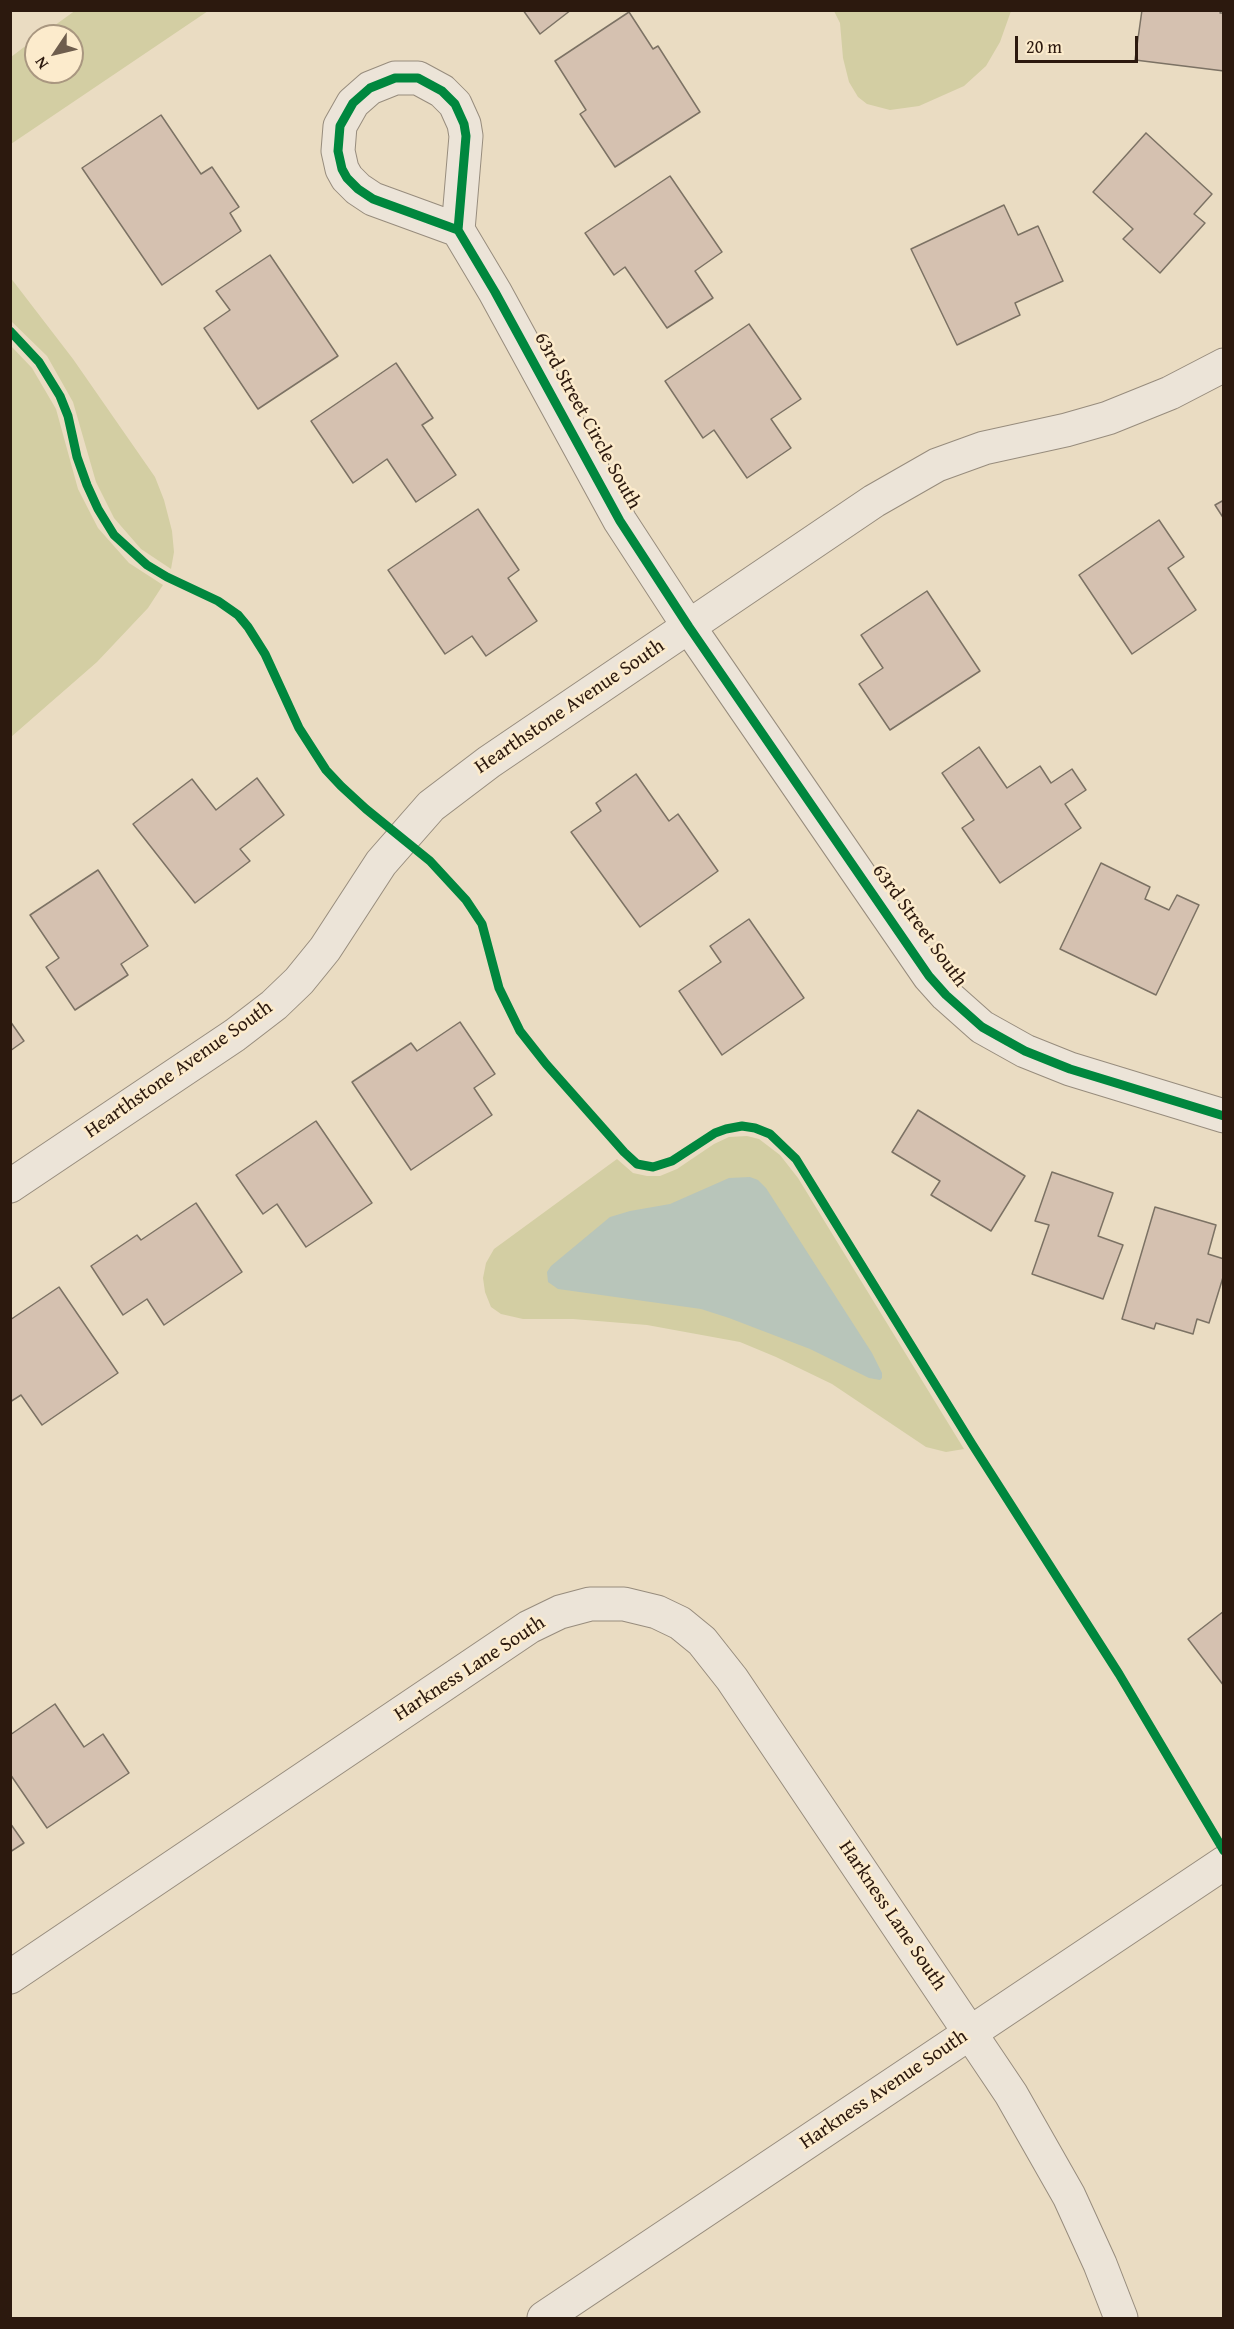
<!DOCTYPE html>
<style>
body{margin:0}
#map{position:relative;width:1234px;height:2329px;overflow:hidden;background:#eadcc2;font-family:"Gentium Book Plus",serif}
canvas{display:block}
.frame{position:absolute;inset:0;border:12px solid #2c190e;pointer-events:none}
.north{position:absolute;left:24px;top:24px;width:60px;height:60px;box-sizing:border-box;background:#fcebcc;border:2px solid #a99780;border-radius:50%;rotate:235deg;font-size:16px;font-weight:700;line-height:24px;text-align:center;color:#2c190e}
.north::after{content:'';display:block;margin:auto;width:21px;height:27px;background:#6e5d4d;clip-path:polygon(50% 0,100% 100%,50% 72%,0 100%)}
.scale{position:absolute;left:1015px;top:36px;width:123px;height:27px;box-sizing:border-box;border:3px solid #2c190e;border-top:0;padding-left:8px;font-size:18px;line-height:21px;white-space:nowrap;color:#2c190e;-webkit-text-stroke:4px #fcebcc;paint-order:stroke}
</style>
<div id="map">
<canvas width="1234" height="2329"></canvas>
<div class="frame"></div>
<div class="north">N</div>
<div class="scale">20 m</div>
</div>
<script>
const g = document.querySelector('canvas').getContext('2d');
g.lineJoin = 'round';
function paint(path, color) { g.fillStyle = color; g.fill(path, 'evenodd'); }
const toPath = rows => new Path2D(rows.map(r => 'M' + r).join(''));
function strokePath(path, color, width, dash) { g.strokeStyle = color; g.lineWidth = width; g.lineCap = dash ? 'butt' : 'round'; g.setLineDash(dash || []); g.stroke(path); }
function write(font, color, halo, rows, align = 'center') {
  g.font = font + ' "Gentium Book Plus",serif'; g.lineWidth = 5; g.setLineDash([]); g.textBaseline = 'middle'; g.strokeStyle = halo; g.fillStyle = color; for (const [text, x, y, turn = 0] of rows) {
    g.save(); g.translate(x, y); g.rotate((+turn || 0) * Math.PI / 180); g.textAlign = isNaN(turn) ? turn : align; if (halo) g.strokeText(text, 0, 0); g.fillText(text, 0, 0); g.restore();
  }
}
const green = toPath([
 [76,10,208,11,11,144,11,57,36,38,36,72,72,72,72,36,40,36],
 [834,11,1011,11,1000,42,986,66,964,86,919,106,890,110,867,104,858,97,849,82,843,58,840,23],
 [10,277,73,359,155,477,164,500,172,531,174,552,171,569,141,549,114,518,96,482,73,402,47,356,11,321],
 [11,346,32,368,56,409,78,489,98,528,129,563,163,585,148,608,97,662,11,737],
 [747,1136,759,1139,780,1155,798,1178,964,1449,946,1452,926,1447,832,1384,776,1357,740,1342,647,1325,573,1319,523,1319,501,1314,491,1307,485,1292,483,1278,486,1263,494,1249,617,1159,633,1173,647,1176,660,1176,677,1169,714,1144,729,1137]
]);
const water = toPath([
 [750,1177,758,1180,766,1188,872,1353,882,1373,882,1378,880,1380,869,1378,810,1349,729,1318,701,1309,558,1289,548,1282,547,1272,551,1266,610,1217,630,1211,670,1204,729,1178]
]);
const building = toPath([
 [523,10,571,10,540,34,523,10],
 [1142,10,1221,10,1220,13,1224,13,1224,71,1135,60,1142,10],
 [629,12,653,49,658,46,700,112,615,167,580,114,586,110,555,61,629,12],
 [161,115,201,174,212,167,239,207,230,213,241,231,162,285,82,168,161,115],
 [1146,133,1212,194,1194,214,1205,223,1160,273,1123,239,1133,229,1093,192,1146,133],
 [670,176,722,252,695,271,713,298,667,328,625,267,614,275,585,233,670,176],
 [1004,205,1018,235,1038,226,1063,281,1015,303,1020,315,957,345,911,249,1004,205],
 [270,255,338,356,258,409,204,328,230,310,216,291,270,255],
 [749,324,801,399,771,419,791,448,747,478,714,430,703,438,665,381,749,324],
 [396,363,433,418,422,425,456,475,416,502,387,459,353,483,311,421,396,363],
 [1224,500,1224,519,1215,505,1224,500],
 [478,509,519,570,508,578,537,621,486,656,472,636,445,654,388,570,478,509],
 [1159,520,1184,557,1168,568,1196,610,1132,654,1079,575,1159,520],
 [927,591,980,671,890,730,859,684,883,668,861,635,927,591],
 [979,747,1007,788,1040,766,1051,783,1072,769,1086,790,1065,804,1081,828,1000,883,962,828,974,820,942,773,979,747],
 [636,774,669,821,678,814,718,871,640,927,571,832,601,811,596,803,636,774],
 [257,778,284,815,240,849,250,861,195,903,133,824,192,779,216,810,257,778],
 [1101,863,1150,887,1145,899,1169,910,1177,895,1199,905,1156,995,1060,949,1101,863],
 [98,870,148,946,121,964,128,975,75,1010,46,967,59,958,30,915,98,870],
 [749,919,804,998,722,1055,679,991,721,962,710,946,749,919],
 [10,1021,24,1041,10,1051,10,1021],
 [460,1022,495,1074,474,1088,492,1115,411,1170,352,1082,411,1043,417,1051,460,1022],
 [918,1110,1025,1176,991,1231,931,1195,940,1181,892,1152,918,1110],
 [316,1121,372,1203,306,1247,277,1204,263,1214,236,1175,316,1121],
 [1052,1172,1113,1193,1098,1236,1123,1245,1103,1299,1032,1274,1049,1225,1035,1221,1052,1172],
 [196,1203,242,1272,164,1325,147,1299,123,1315,91,1266,137,1235,141,1240,196,1203],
 [1155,1207,1216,1225,1208,1254,1224,1259,1224,1274,1209,1323,1197,1319,1193,1334,1156,1323,1154,1329,1122,1319,1155,1207],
 [59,1287,118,1373,42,1425,21,1395,10,1402,10,1320,59,1287],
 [1224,1611,1224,1686,1188,1639,1224,1611],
 [55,1704,84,1747,103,1734,129,1773,47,1828,10,1774,10,1735,55,1704],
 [10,1823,24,1843,10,1852,10,1823]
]);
const street = toPath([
 [458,230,373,199,358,189,347,178,342,169,338,151,340,126,353,103,370,88,395,78,418,78,442,91,455,104,464,124,466,136,458,230,495,292,620,521,689,627,929,976,946,995,982,1027,1025,1051,1070,1069,1224,1116],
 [10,1186,235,1035,274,1005,299,981,325,949,381,863,431,806,489,762,651,652,874,501,937,465,984,448,1066,430,1108,418,1170,393,1224,365],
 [10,1977,529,1627,560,1612,590,1604,624,1604,657,1612,680,1623,702,1641,732,1679,1011,2094,1069,2196,1100,2264,1121,2318],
 [544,2318,1224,1863]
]);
const cycleway = toPath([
 [458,230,373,199,358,189,347,178,342,169,338,151,340,126,353,103,370,88,395,78,418,78,442,91,455,104,464,124,466,136,458,230,495,292,620,521,689,627,929,976,946,995,982,1027,1025,1051,1070,1069,1224,1116],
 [10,331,39,362,60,396,68,416,77,457,87,485,98,509,114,535,147,565,167,577,218,601,238,615,248,627,265,654,299,728,326,770,341,786,366,809,430,861,466,900,482,924,499,988,520,1031,546,1064,624,1152,637,1164,653,1167,672,1161,715,1133,726,1129,742,1126,755,1128,770,1134,796,1159,972,1444,1119,1674,1224,1851]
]);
const streetNames = [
 ["63rd Street Circle South",587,421,61],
 ["Hearthstone Avenue South",570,707,-34],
 ["63rd Street South",919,926,54],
 ["Hearthstone Avenue South",179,1070,-35],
 ["Harkness Lane South",470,1669,-33],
 ["Harkness Lane South",892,1916,56],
 ["Harkness Avenue South",884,2090,-34]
];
paint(green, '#d3cea3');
paint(water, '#b8c5ba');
paint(building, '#d5c1b0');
strokePath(building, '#7c7264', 1.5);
strokePath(street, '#978c7d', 35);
strokePath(street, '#ece4d8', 33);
strokePath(cycleway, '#00873e', 9);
write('20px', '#2c190e', '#fcebcc', streetNames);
</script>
